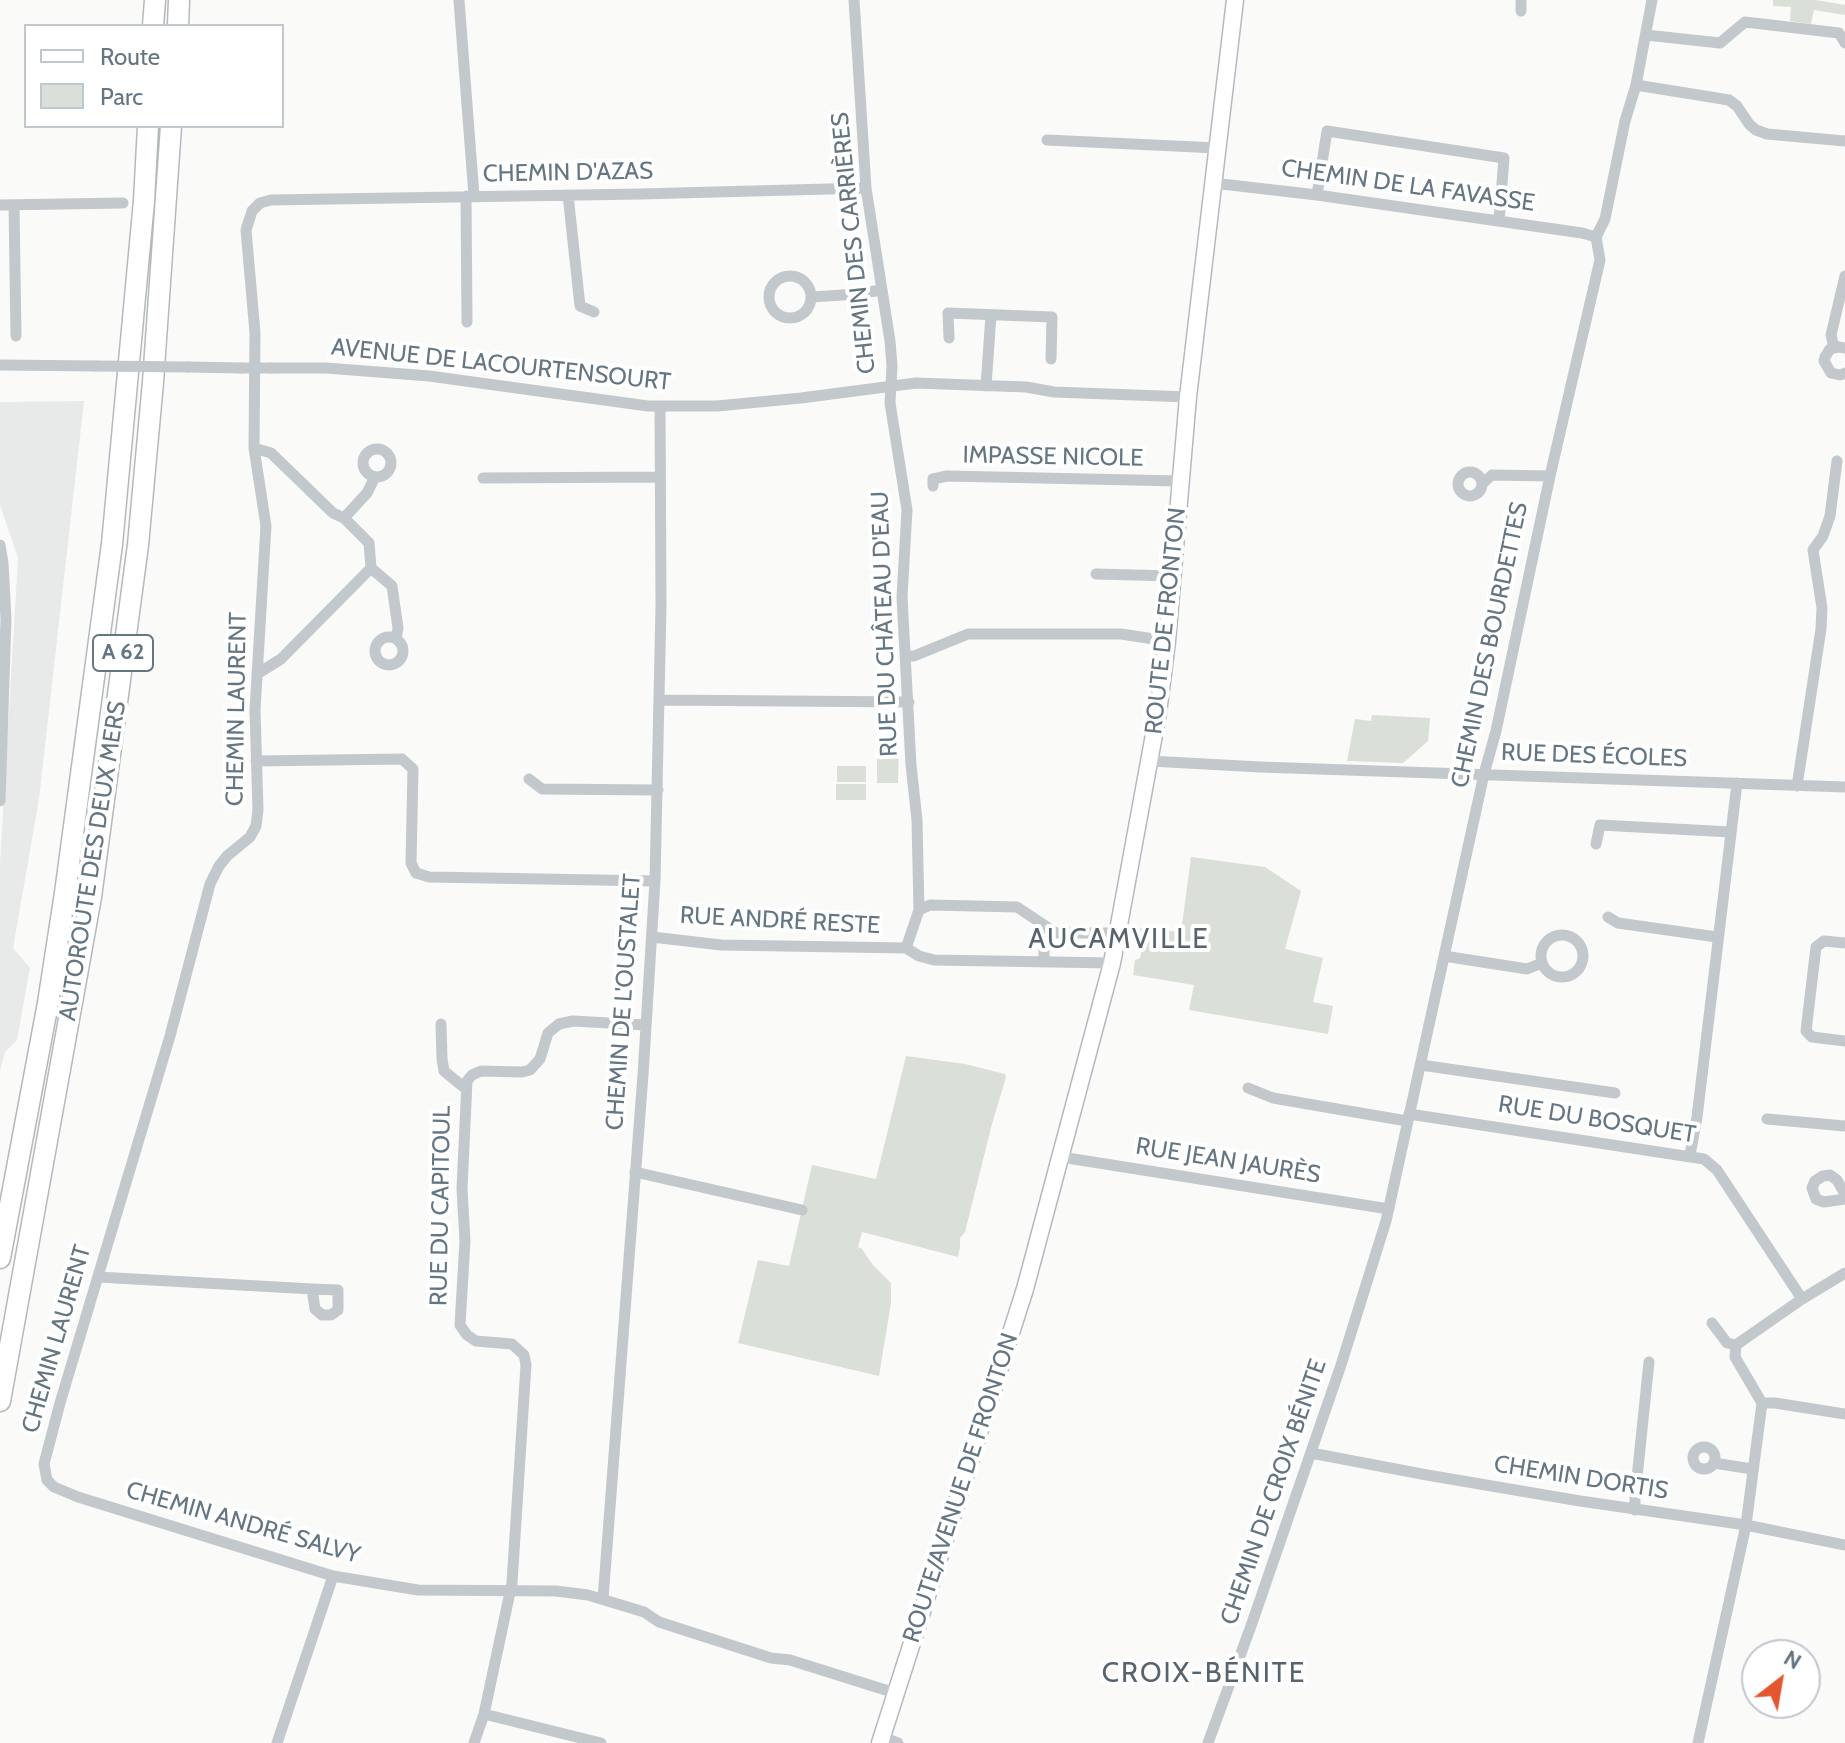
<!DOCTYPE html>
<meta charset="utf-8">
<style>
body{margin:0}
#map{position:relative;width:1845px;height:1743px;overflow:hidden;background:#fafaf8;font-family:Cabin,sans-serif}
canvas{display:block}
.legend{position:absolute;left:24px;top:24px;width:260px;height:104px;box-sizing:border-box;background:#fff;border:2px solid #c1c8cd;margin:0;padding:10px 14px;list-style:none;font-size:24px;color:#657683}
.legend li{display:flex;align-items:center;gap:16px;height:40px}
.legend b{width:40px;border:2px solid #c1c8cd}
.north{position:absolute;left:1741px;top:1639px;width:80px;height:80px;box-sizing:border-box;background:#fff;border:2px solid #c1c8cd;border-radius:50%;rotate:31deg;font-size:22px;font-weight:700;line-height:32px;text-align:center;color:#657683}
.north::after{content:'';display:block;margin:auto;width:28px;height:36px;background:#e4572e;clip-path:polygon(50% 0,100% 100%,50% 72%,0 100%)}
</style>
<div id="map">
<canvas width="1845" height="1743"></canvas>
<ul class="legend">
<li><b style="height:10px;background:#fff"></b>Route</li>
<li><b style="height:22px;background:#dadfd7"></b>Parc</li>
</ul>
<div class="north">N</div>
</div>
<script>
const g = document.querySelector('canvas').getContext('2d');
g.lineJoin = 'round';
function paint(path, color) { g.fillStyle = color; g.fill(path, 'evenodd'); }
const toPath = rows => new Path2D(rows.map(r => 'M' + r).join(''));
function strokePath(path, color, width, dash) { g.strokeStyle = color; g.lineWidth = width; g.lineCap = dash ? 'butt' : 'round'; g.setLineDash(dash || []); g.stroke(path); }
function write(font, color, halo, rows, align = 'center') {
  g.font = font + ' Cabin,sans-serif'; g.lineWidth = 8; g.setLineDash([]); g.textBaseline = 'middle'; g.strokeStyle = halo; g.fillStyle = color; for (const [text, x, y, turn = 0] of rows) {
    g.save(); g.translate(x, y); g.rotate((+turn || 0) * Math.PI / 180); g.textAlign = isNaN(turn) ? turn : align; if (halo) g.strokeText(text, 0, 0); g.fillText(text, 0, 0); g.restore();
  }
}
const built = toPath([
 [84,401,39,799,13,948,30,968,17,1040,5,1052,0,1071,0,863,18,558,0,505,0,402]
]);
const green = toPath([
 [1773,0,1816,0,1845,5,1845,15,1814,10,1811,24,1790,21,1791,7,1773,6],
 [1372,715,1430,718,1428,741,1403,763,1347,761,1355,719,1371,721],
 [877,743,899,743,898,783,877,783],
 [837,766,866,766,866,782,837,782],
 [836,784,866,784,866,800,836,800],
 [1191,857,1265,867,1301,891,1285,949,1323,958,1313,1002,1333,1006,1328,1034,1189,1010,1194,985,1133,975,1135,960,1140,958,1141,954,1142,944,1138,939,1140,928,1181,932],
 [906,1056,965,1064,1005,1074,1006,1077,992,1124,965,1232,960,1238,960,1247,958,1257,862,1232,858,1247,862,1249,873,1265,891,1283,891,1303,879,1376,738,1343,758,1260,789,1266,812,1165,876,1179]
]);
const minor = toPath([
 [459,0,474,196],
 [854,0,866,188,890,341,892,366,890,403,907,510,902,597,911,765,917,820,919,910],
 [1521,0,1521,11],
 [1646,35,1720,43,1745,22,1839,33,1845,43],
 [1636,85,1729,100,1737,106,1749,124,1756,130,1767,134,1845,141],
 [1047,140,1217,148],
 [1213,183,1317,195,1582,233,1596,237],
 [866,188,640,194,271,200,260,203,252,211,246,230,255,333,254,448,266,526,255,710,258,810,256,826,250,837,227,856,219,866,210,884,170,1036,60,1403,44,1464,47,1480,54,1487,78,1497,333,1576,418,1590,556,1591,588,1595,644,1612,659,1622,771,1658,790,1660,895,1693],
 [568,195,580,306,594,312],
 [1317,195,1327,131,1504,158,1499,221],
 [466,196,467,322],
 [0,205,123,203],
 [14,205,16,336],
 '769 297a21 21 0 1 1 42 0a21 21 0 1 1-42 0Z',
 [811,297,858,294,881,290],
 [949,338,948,313,1052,317,1051,359],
 [1834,347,1831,335,1845,276],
 [1845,348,1839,347,1830,349,1825,357,1824,361,1831,373,1840,375,1845,373],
 [0,365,96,366],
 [188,367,241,368],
 [271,368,326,368,429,376,648,406,717,406,801,398,916,383,1026,387,1054,392,1188,397],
 [986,386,991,315],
 [254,448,271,453,333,513,344,518,369,543,371,568,281,659,257,674],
 '363 463a14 14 0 1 1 28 0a14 14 0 1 1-28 0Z',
 '1458 484a12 12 0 1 1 24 0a12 12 0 1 1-24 0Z',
 [483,478,660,477],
 [1483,483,1492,475,1550,476],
 [933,486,933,479,947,476,1180,481],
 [344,518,367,493,375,477],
 [0,545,3,563,6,619,0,801],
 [371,568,392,586,398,628,396,638],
 [1096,574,1173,576],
 '375 651a14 14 0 1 1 28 0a14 14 0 1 1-28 0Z',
 [905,656,914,656,968,634,1121,634,1167,641],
 [659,700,909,702],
 [256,761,402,759,413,769,411,863,416,873,429,877,655,881],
 [1150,761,1260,767,1845,787],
 [529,779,542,789,658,790],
 [1797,786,1821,629,1822,608,1813,550,1823,536,1830,516,1837,461],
 [1596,844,1600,825,1731,832],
 [1608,917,1618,923,1717,937],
 '1541 956a21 21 0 1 1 42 0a21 21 0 1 1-42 0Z',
 [652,937,721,945,906,948],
 [1845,943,1824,941,1816,947,1806,1031,1812,1037,1845,1041],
 [1444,956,1527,969,1542,963],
 [1044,962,1044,936,1048,928],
 [1112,963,934,960,919,956,906,948,919,910,930,905,1017,907,1056,933,1117,933],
 [441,1024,442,1059,444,1071,466,1089],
 [1421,1065,1615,1093],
 [1248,1088,1273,1098,1407,1121],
 [1409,1114,1704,1159,1717,1170,1802,1299],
 [1767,1119,1845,1126],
 [1690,1155,1697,1117,1737,783],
 [1061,1157,1389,1209],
 [635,1172,802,1210],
 [1845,1194,1837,1180,1830,1175,1823,1176,1815,1181,1812,1188,1816,1199,1824,1202,1845,1199],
 [98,1277,312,1289,338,1290,338,1310,331,1315,322,1315,315,1309,312,1289],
 [1712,1323,1727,1343,1736,1345],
 [1762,1403,1775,1403,1845,1414],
 '1693 1458a11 11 0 1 1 22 0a11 11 0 1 1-22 0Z',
 [1311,1453,1427,1475,1580,1501,1746,1525,1845,1545],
 [1714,1463,1752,1469],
 [1635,1510,1635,1497,1649,1362],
 [603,1599,643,1075,655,881,661,605,660,406],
 [484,1714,601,1743],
 [882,1737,898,1743],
 [277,1743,333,1576],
 [474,1743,484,1714,512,1583,526,1365,524,1355,512,1344,476,1341,467,1335,460,1325,465,1241,462,1189,467,1081,472,1075,481,1071,522,1072,530,1070,540,1059,548,1033,559,1024,573,1021,645,1025],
 [1208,1743,1251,1626,1341,1365,1386,1221,1484,774,1496,731,1550,476,1600,260,1596,237,1605,219,1625,121,1636,85,1652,0],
 [1698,1743,1746,1525,1762,1403,1735,1357,1736,1345,1802,1299,1845,1273]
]);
const secondary = toPath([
 [880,1743,1025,1289,1112,963,1158,713,1167,641,1188,397,1235,0]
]);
const motorway = toPath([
 [153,26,155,0],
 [178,26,179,0],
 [0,1258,48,1003,65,893,112,544,144,201,148,126],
 [0,1401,91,897,138,545,153,382,171,126]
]);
const minorBridge = toPath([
 [96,366,188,367],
 [241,368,271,368]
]);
const shields = [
 [123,653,60]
];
const shieldNames = [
 ["A 62",123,653]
];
const streetNames = [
 ["CHEMIN D'AZAS",568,173,-1],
 ["CHEMIN DE LA FAVASSE",1408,186,8],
 ["CHEMIN DES CARRIÈRES",854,243,-96],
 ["AVENUE DE LACOURTENSOURT",501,365,6],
 ["IMPASSE NICOLE",1053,457,1],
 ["ROUTE DE FRONTON",1166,621,-84],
 ["RUE DU CHÂTEAU D'EAU",885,624,-92],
 ["CHEMIN DES BOURDETTES",1490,645,-78],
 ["CHEMIN LAURENT",237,709,-89],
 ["RUE DES ÉCOLES",1594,756,2],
 ["AUTOROUTE DES DEUX MERS",93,861,-81],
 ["RUE ANDRÉ RESTE",780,921,3],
 ["CHEMIN DE L'OUSTALET",624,1002,-86],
 ["RUE DU BOSQUET",1597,1120,9],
 ["RUE JEAN JAURÈS",1228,1161,9],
 ["RUE DU CAPITOUL",441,1206,-89],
 ["CHEMIN LAURENT",57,1339,-74],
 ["CHEMIN DORTIS",1581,1478,9],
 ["ROUTE/AVENUE DE FRONTON",961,1488,-72],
 ["CHEMIN DE CROIX BÉNITE",1274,1492,-71],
 ["CHEMIN ANDRÉ SALVY",243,1523,16]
];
const quarterNames = [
 ["AUCAMVILLE",1119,940],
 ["CROIX-BÉNITE",1204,1674]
];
paint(built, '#e8e9e9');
paint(green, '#dadfd7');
strokePath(secondary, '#b3babf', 19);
strokePath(motorway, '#b4b9bd', 23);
strokePath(minor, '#c3c8cc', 11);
strokePath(secondary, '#fff', 16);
strokePath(motorway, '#fff', 20);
strokePath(minorBridge, '#c3c8cc', 11);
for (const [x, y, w] of shields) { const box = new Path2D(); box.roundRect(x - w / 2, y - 18, w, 36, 6); g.fillStyle = '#fff'; g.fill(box); strokePath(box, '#657683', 2); }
write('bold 22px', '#657683', null, shieldNames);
write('24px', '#657683', '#fff', streetNames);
g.letterSpacing = '2px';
write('28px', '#57646e', '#fff', quarterNames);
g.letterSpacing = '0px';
</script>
